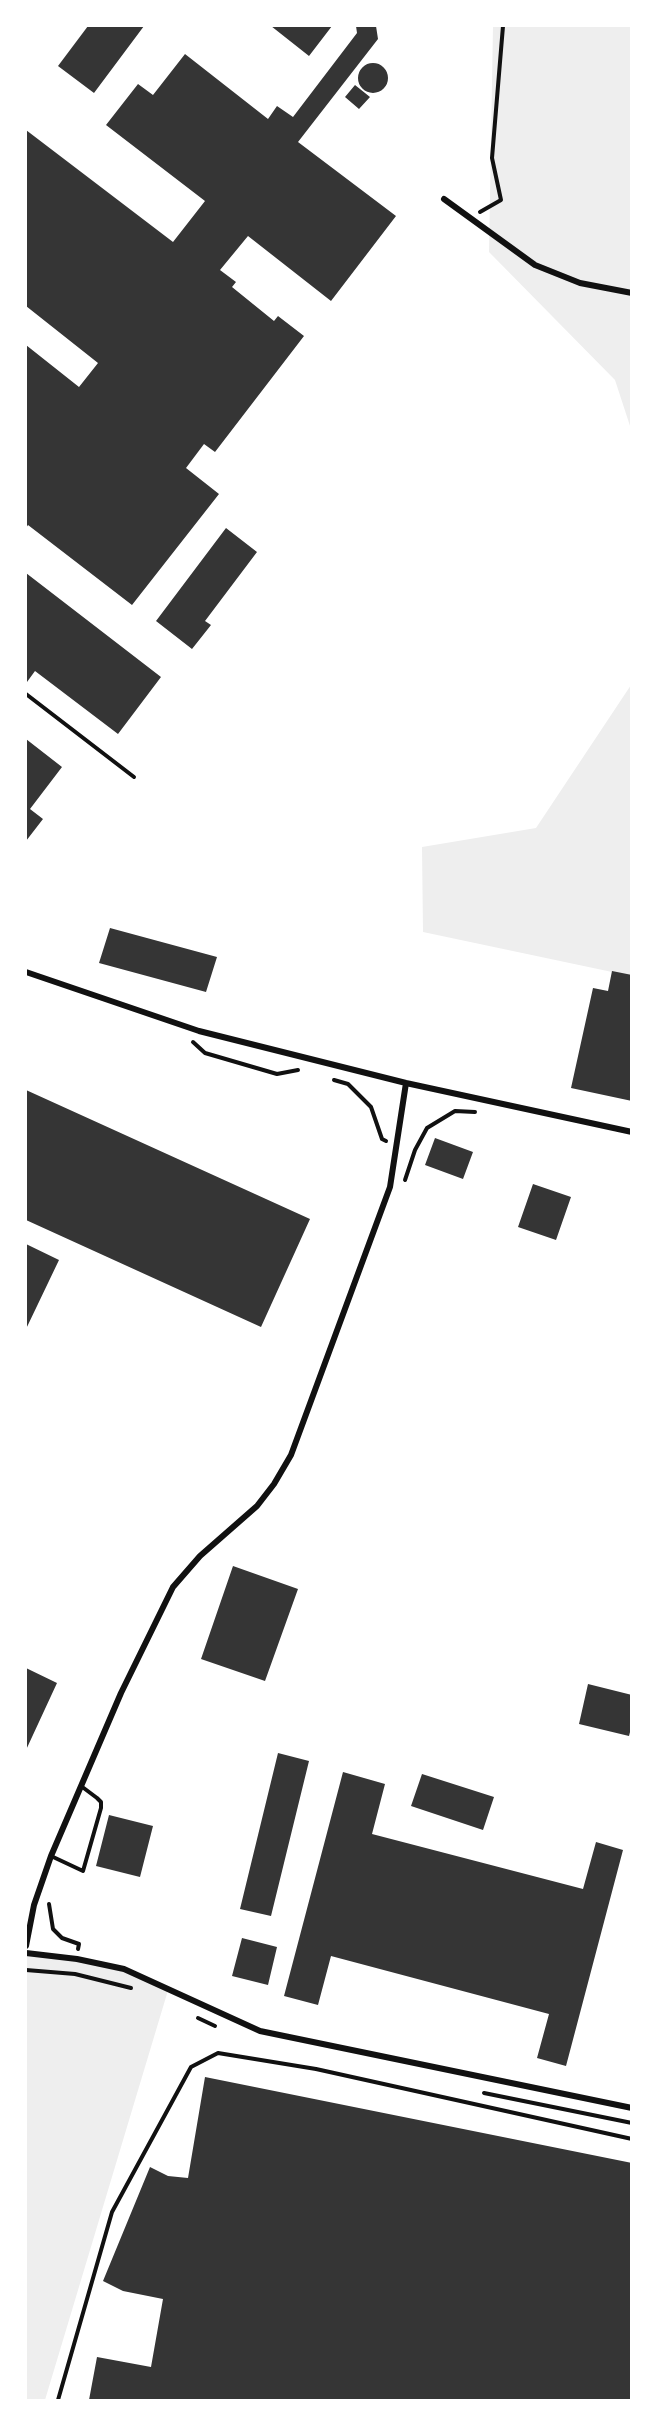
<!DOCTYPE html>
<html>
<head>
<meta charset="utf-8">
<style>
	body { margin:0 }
	#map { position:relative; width:657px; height:2426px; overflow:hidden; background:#fff; font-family:"PT Serif",serif }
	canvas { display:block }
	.frame { position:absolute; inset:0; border:27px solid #fff; pointer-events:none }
</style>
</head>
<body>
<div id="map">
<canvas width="657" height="2426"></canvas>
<div class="frame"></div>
</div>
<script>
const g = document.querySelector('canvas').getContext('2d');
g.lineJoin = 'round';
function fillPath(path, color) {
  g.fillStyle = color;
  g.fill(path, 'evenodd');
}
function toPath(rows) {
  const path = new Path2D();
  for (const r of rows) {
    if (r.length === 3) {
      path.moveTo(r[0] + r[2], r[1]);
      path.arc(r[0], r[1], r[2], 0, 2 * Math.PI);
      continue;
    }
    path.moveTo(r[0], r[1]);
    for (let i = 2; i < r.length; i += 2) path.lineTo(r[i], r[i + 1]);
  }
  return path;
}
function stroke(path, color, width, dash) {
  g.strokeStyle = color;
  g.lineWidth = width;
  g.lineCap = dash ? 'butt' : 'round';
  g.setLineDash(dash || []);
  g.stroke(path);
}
const green = toPath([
	[493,26,631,26,631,429,615,380,489,252],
	[631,685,631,976,423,932,422,847,536,828],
	[26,1953,124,1969,169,1987,45,2400,26,2400]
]);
const building = toPath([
	[88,26,144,26,94,93,58,66],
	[271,26,332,26,309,56],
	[356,26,376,26,378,39,298,142,396,216,331,301,248,236,220,270,236,282,232,287,274,321,278,316,304,336,215,452,204,444,186,468,219,494,132,605,28,525,26,528,26,345,79,387,98,363,26,306,26,130,173,242,205,201,106,125,138,84,153,95,185,54,268,119,277,106,293,117,357,33],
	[373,78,15],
	[355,85,370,97,359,109,345,97],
	[226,528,257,552,205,621,211,625,192,649,156,621],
	[26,573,161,677,118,734,35,671,27,682,26,681],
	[26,739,62,767,30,809,43,819,26,841],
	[110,928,217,957,206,992,99,963],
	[612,971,632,975,632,1101,571,1088,593,988,608,991],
	[26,1090,310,1219,261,1327,26,1220],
	[435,1138,473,1152,463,1179,425,1165],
	[533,1184,571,1197,556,1240,518,1227],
	[26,1244,59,1260,26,1329],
	[233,1566,298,1589,265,1681,201,1659],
	[26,1668,57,1683,26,1750],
	[588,1684,632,1695,632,1724,629,1736,579,1724],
	[278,1753,309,1761,271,1916,240,1909],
	[343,1772,385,1784,372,1834,583,1889,596,1842,623,1850,566,2066,537,2058,549,2014,331,1956,318,2005,284,1996],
	[422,1774,494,1797,483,1830,411,1806],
	[109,1815,153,1826,140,1877,96,1866],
	[242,1938,277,1947,268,1985,232,1976],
	[205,2077,632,2163,632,2400,89,2400,97,2357,151,2367,163,2299,123,2291,103,2281,150,2167,168,2176,188,2178]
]);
const path = toPath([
	[480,212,501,200,492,158,503,26],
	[193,1042,205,1053,277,1074,298,1070],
	[334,1080,348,1084,371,1107,382,1139,386,1141],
	[405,1180,415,1150,427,1128,455,1111,475,1112],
	[49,1904,53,1929,62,1938,79,1944,78,1949],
	[26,1970,75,1974,131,1988],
	[198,2018,215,2026],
	[484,2093,632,2123]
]);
const service = toPath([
	[26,694,134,777],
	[51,1856,83,1871,101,1808,101,1802,97,1798,81,1786],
	[58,2400,112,2212,191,2067,218,2053,316,2069,632,2139]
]);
const minor = toPath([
	[444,199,535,265,580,283,632,293],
	[26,972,199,1031,406,1083,632,1132],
	[26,1946,34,1905,51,1856,121,1693,173,1587,200,1556,257,1506,274,1484,291,1455,390,1187,406,1083],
	[26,1953,77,1959,124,1969,260,2031,632,2108]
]);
fillPath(green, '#eee');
fillPath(building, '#353535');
stroke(path, '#111', 4);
stroke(service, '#111', 4);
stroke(minor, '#111', 6);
</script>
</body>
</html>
